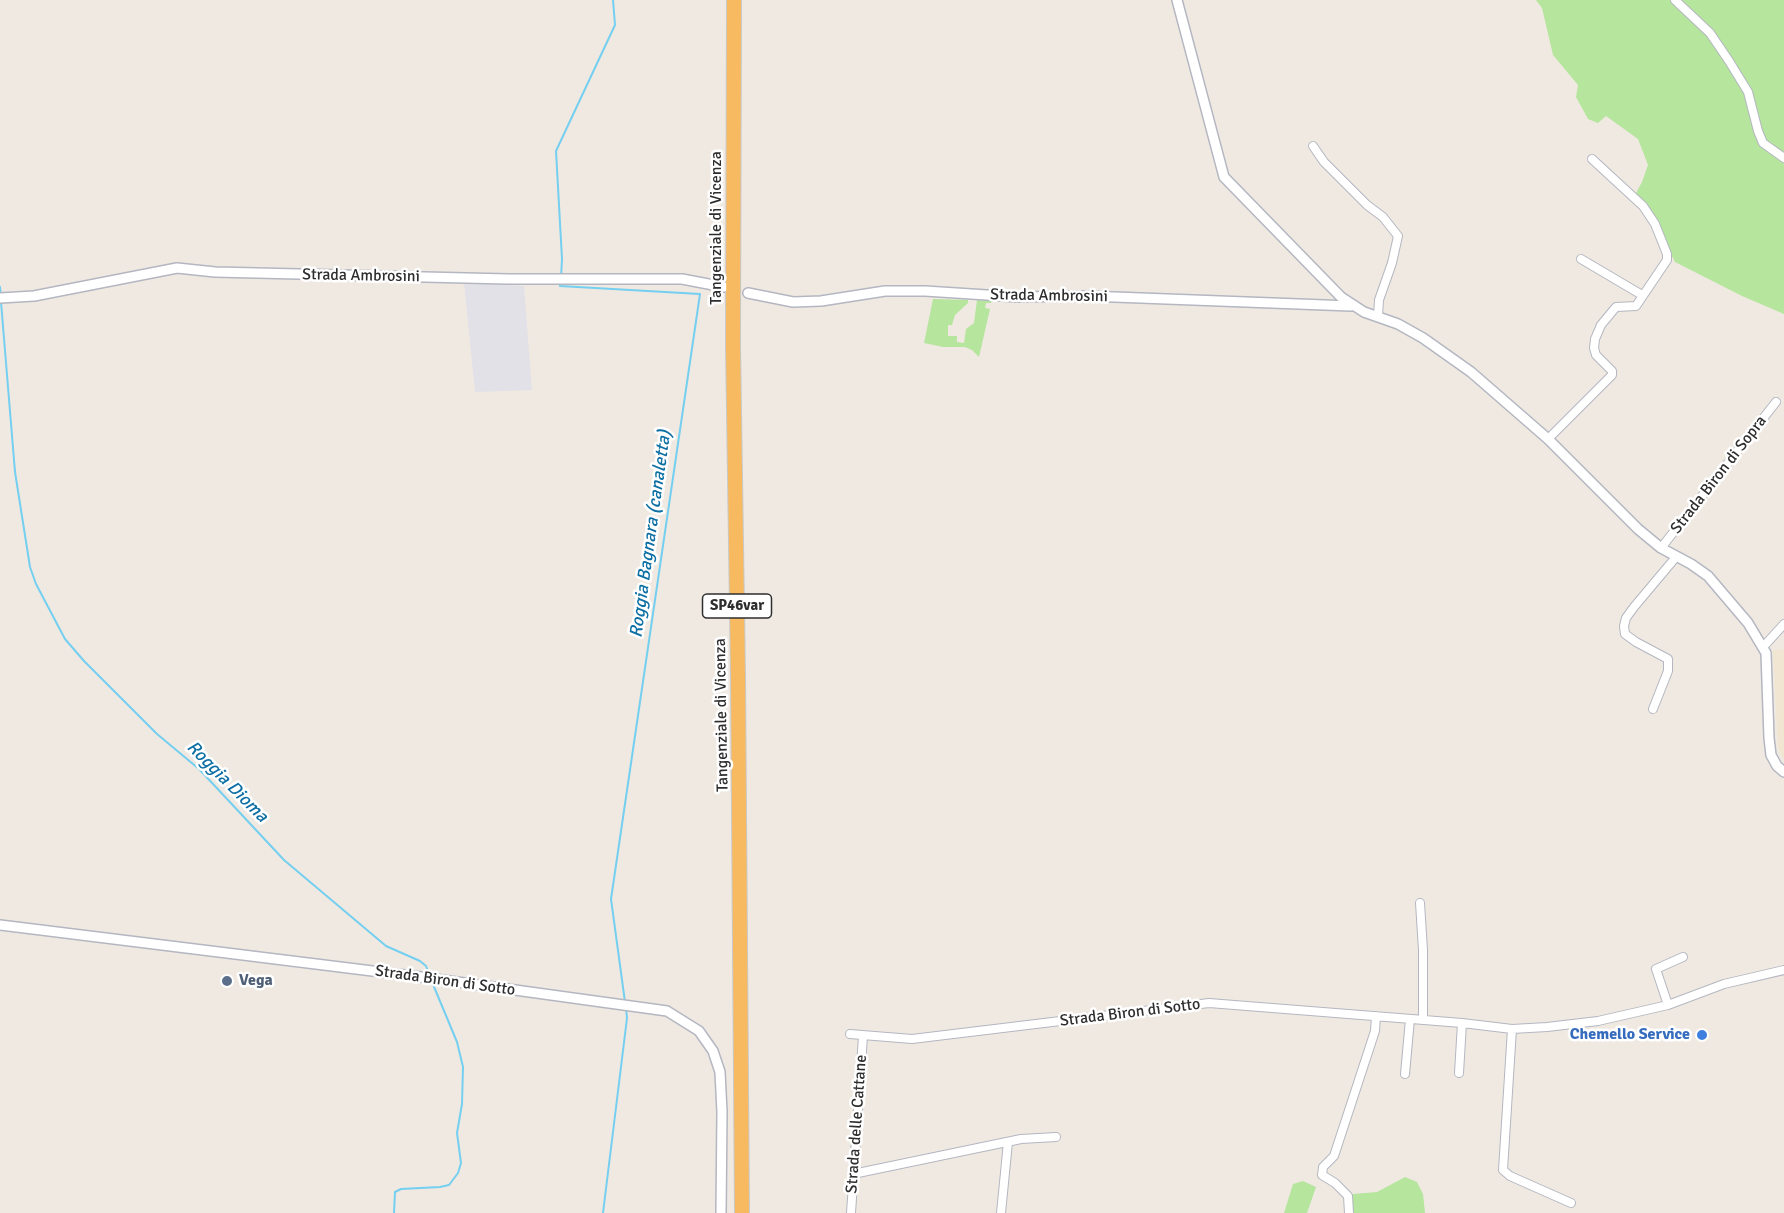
<!DOCTYPE html>
<html>
<head>
<meta charset="utf-8">
<style>
	body { margin:0 }
	canvas { display:block; background:#efe9e1 }
</style>
</head>
<body>
<canvas width="1784" height="1213"></canvas>
<script>
const g = document.querySelector('canvas').getContext('2d');
g.lineJoin = 'round';
function fillPath(path, color) {
  g.fillStyle = color;
  g.fill(path, 'evenodd');
}
function toPath(rows) {
  const path = new Path2D();
  for (const r of rows) {
    path.moveTo(r[0], r[1]);
    for (let i = 2; i < r.length; i += 2) path.lineTo(r[i], r[i + 1]);
  }
  return path;
}
function stroke(path, color, width, dash) {
  g.strokeStyle = color;
  g.lineWidth = width;
  g.lineCap = dash ? 'butt' : 'round';
  g.setLineDash(dash || []);
  g.stroke(path);
}
function drawText(font, color, halo, rows, align = 'center') {
  g.font = font + ' Signika,sans-serif';
  g.lineWidth = 5;
  g.setLineDash([]);
  g.textBaseline = 'middle';
  g.strokeStyle = halo;
  g.fillStyle = color;
  for (const [text, x, y, turn = 0] of rows) {
    g.save();
    g.translate(x, y);
    g.rotate((+turn || 0) * Math.PI / 180);
    g.textAlign = isNaN(turn) ? turn : align;
    if (halo) g.strokeText(text, 0, 0);
    g.fillText(text, 0, 0);
    g.restore();
  }
}
const industrial = toPath([
	[464,283,524,286,532,390,475,392]
]);
const education = toPath([
	[1784,649,1784,760,1778,748,1773,650]
]);
const green = toPath([
	[1536,0,1784,0,1784,314,1742,296,1675,262,1647,207,1636,193,1642,182,1648,165,1638,139,1606,116,1598,123,1588,119,1576,97,1578,85,1553,55,1542,8],
	[933,299,968,300,968,303,955,315,952,325,948,325,948,336,957,336,957,342,964,343,966,329,974,323,977,300,992,301,991,303,986,303,985,308,990,309,979,357,972,350,965,347,943,347,924,343],
	[1405,1177,1417,1182,1423,1194,1425,1213,1346,1213,1345,1207,1353,1194,1377,1192],
	[1303,1181,1316,1187,1307,1213,1284,1213,1293,1184]
]);
const stream = toPath([
	[561,278,562,259,556,151,615,25,613,0],
	[560,283,560,286,700,294,611,899,625,1002],
	[0,287,1,296],
	[1,302,15,472,30,567,36,584,65,639,84,661,157,734,199,769,284,860,386,946,420,961,426,966,430,976],
	[394,1213,395,1192,401,1189,440,1187,449,1185,458,1173,461,1163,457,1133,462,1104,463,1067,457,1042,432,982],
	[603,1213,627,1018,626,1008]
]);
const minor = toPath([
	[1675,0,1710,33,1729,61,1748,92,1758,131,1763,143,1784,158],
	[1313,146,1324,162,1367,205,1383,217,1398,236,1392,263,1379,300,1378,316],
	[1581,259,1642,295],
	[1548,439,1612,375,1612,371,1596,355,1594,348,1595,339,1601,325,1616,307,1636,306,1667,260,1667,254,1655,224,1643,206,1592,159],
	[1661,548,1776,402],
	[1764,646,1784,624],
	[1653,709,1668,671,1668,659,1636,642,1625,634,1624,626,1626,618,1634,607,1676,557],
	[1420,903,1423,950,1423,1020],
	[1668,1005,1656,969,1683,957],
	[1512,1029,1503,1170,1510,1176,1571,1203],
	[850,1034,912,1039,1209,1003,1462,1023,1512,1029,1547,1027,1598,1021,1668,1005,1724,984,1784,970],
	[1459,1073,1462,1023],
	[1405,1074,1410,1019],
	[853,1174,1021,1139,1056,1137],
	[851,1213,863,1036],
	[1001,1213,1008,1142],
	[1349,1213,1348,1196,1335,1183,1322,1175,1323,1167,1334,1156,1375,1031,1376,1016]
]);
const tertiary = toPath([
	[1177,0,1224,177,1341,297,1364,312,1398,324,1423,338,1471,372,1548,439,1638,529,1661,548,1691,564,1708,576,1748,623,1766,653,1769,738,1771,755,1777,766,1784,772],
	[748,293,793,302,821,301,885,291,925,291,1018,297,1088,296,1351,306],
	[0,298,34,296,177,268,215,272,508,279,682,279,724,287],
	[0,925,421,977,667,1011,699,1031,713,1051,720,1072,722,1112,721,1213]
]);
const trunk = toPath([
	[734,0,733,345,738,675,742,1213]
]);
const markers = [
	[227,981,6,"#5c6f8a"],
	[1702,1035,6,"#3f7fe0"]
];
const shields = [
	[737,606,69]
];
const shieldNames = [
	["SP46var",737,606]
];
const streetNames = [
	["Tangenziale di Vicenza",717,228,-90],
	["Strada Ambrosini",361,276,1],
	["Strada Ambrosini",1049,296,1],
	["Strada Biron di Sopra",1719,475,-52],
	["Tangenziale di Vicenza",722,715,-91],
	["Strada Biron di Sotto",445,981,8],
	["Strada Biron di Sotto",1130,1013,-7],
	["Strada delle Cattane",857,1124,-86]
];
const serviceNames = [
	["Vega",239,981]
];
const shopNames = [
	["Chemello Service",1690,1035]
];
const waterNames = [
	["Roggia Bagnara (canaletta)",651,534,-82],
	["Roggia Dioma",227,782,45]
];
fillPath(industrial, '#e3e1e8');
fillPath(education, '#f0e6d1');
fillPath(green, '#b6e59e');
stroke(stream, '#75cff0', 2);
stroke(minor, '#b4b7c1', 10);
stroke(tertiary, '#b4b7c1', 12);
stroke(trunk, '#c9c9c9', 16);
stroke(minor, '#fff', 8);
stroke(tertiary, '#fff', 9);
stroke(trunk, '#f8ba60', 14);
for (const [x, y, r, color] of markers) {
  const dot = new Path2D();
  dot.arc(x, y, r, 0, 2 * Math.PI);
  g.fillStyle = color;
  g.fill(dot);
  stroke(dot, '#fff', 2);
}
for (const [x, y, w] of shields) {
  const box = new Path2D();
  box.roundRect(x - w / 2, y - 12, w, 24, 4.5);
  g.fillStyle = '#fff';
  g.fill(box);
  stroke(box, '#2e2e2e', 1.5);
}
drawText('bold 15px', '#2e2e2e', null, shieldNames);
drawText('16px', '#2e2e2e', '#fff', streetNames);
drawText('bold 16px', '#4e5e75', '#fff', serviceNames, 'left');
drawText('bold 16px', '#366cbe', '#fff', shopNames, 'right');
drawText('italic 18px', '#0d6fa3', '#fff', waterNames);
</script>
</body>
</html>
